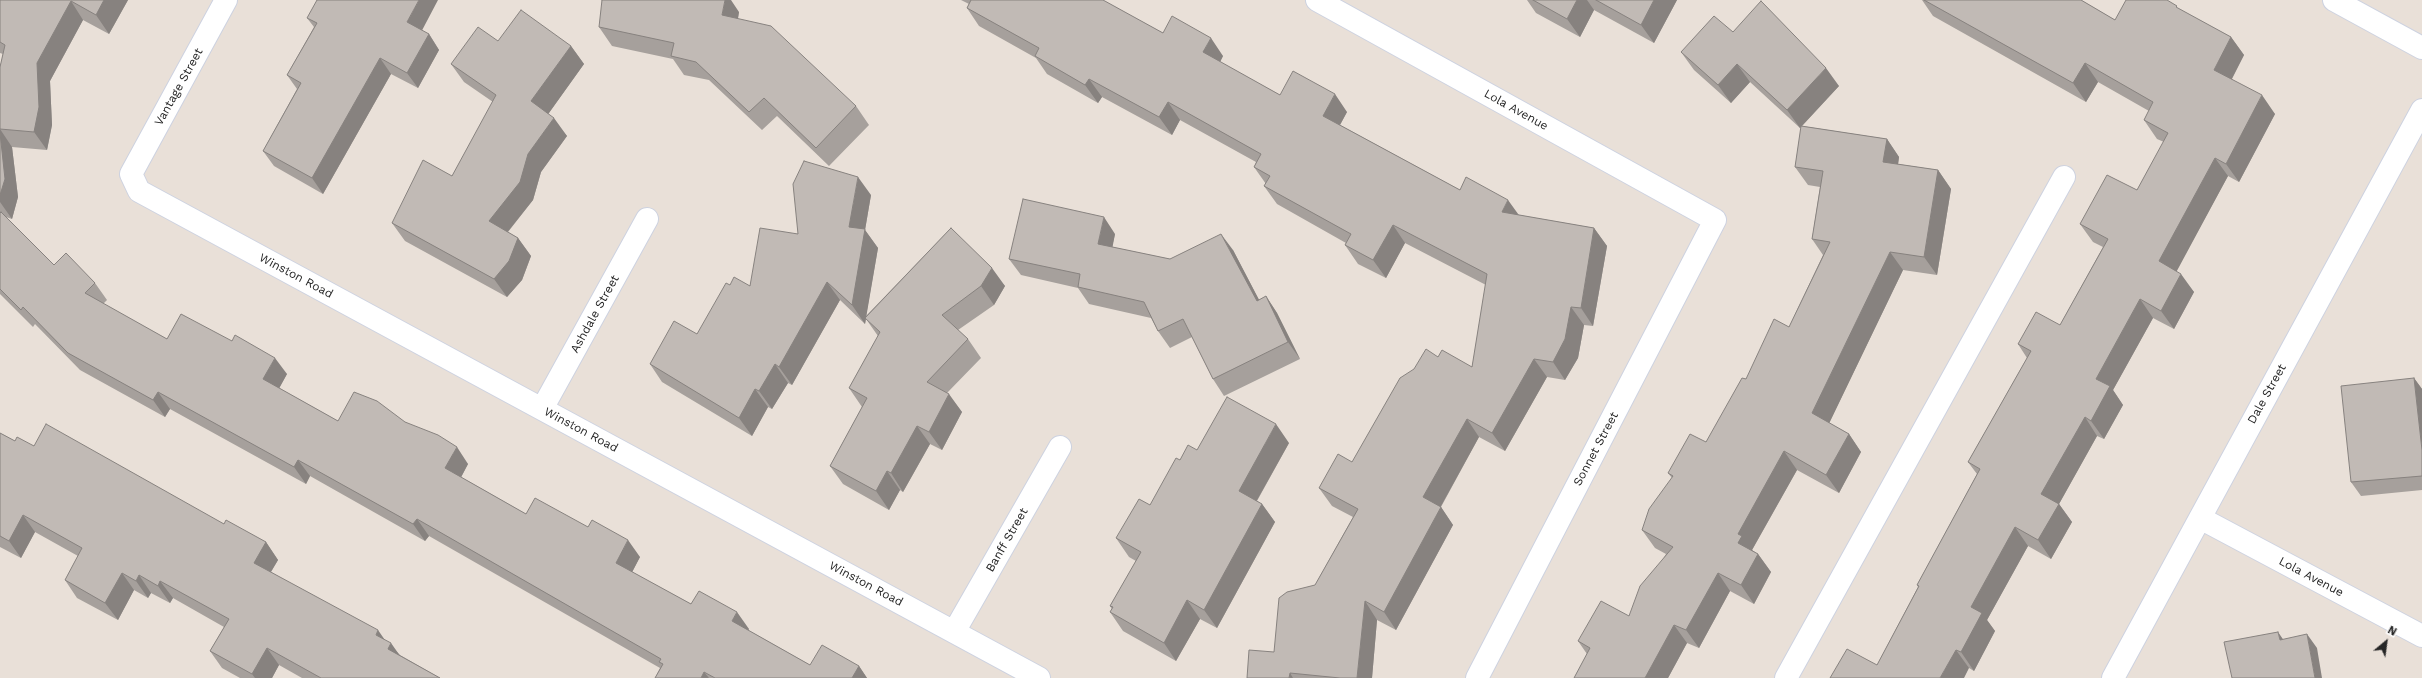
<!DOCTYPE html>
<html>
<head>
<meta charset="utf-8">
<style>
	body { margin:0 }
	#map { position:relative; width:2422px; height:678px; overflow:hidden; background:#e9e0d8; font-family:"Work Sans",sans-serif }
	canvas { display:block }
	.north { position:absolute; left:2366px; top:622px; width:40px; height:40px; -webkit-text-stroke:3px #fff; paint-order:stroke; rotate:29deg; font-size:11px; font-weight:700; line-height:16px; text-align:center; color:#262626 }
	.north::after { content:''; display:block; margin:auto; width:14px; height:18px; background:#262626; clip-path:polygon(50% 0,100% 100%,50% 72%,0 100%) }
</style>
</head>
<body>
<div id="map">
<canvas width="2422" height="678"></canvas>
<div class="north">N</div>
</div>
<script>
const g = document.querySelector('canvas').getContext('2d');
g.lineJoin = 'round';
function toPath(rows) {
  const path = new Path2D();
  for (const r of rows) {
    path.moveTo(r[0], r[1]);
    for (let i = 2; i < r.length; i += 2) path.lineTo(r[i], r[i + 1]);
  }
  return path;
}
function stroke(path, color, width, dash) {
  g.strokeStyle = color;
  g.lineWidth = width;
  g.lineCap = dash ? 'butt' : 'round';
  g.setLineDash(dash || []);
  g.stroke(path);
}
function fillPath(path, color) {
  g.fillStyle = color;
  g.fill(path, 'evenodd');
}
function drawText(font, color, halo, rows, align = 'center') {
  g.font = font + ' "Work Sans",sans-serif';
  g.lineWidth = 4;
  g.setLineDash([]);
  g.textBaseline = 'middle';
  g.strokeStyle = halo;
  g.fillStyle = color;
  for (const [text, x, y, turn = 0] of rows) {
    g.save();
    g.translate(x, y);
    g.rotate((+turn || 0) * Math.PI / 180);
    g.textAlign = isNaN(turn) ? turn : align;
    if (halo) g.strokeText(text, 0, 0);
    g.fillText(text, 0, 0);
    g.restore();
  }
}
const minor = toPath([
	[226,0,131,174,139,191,1039,678],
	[1317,0,1715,220,1477,678],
	[2334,0,2422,48],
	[542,409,647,219],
	[2200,518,2422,636],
	[954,632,1060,447],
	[1786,678,2064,177],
	[2113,678,2422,110]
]);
const wall = toPath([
	[0,0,128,0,109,34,83,20,50,81,52,125,47,150,12,147,18,197,12,219,6,217,54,265,95,283,107,300,103,304,167,339,287,374,279,388,338,421,405,422,468,464,461,477,526,514,640,557,632,572,691,604,749,629,748,630,810,665,859,666,867,678,655,678,660,668,429,536,425,541,310,476,306,484,170,409,165,417,80,370,35,324,33,327,0,294,0,67,3,54,0,53],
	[961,0,1104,0,1104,1,1163,33,1223,56,1220,62,1280,95,1347,112,1340,125,1460,190,1519,215,1594,228,1607,246,1593,326,1584,325,1578,358,1565,380,1547,377,1505,451,1479,437,1441,507,1453,525,1396,630,1377,620,1372,678,1247,678,1274,652,1315,585,1353,517,1332,506,1319,488,1352,462,1438,357,1472,367,1486,285,1405,243,1386,278,1358,264,1345,245,1346,243,1277,204,1264,186,1266,184,1254,167,1256,162,1180,120,1172,135,1102,97,1098,103,1047,74,1036,58,979,26,967,8,969,4],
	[1527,0,1677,0,1654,43,1594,10,1580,37,1536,13],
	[1922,0,2081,0,2115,20,2179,9,2231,37,2244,55,2232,79,2275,114,2239,182,2228,176,2176,271,2194,292,2174,329,2153,318,2113,390,2123,405,2104,439,2097,436,2059,504,2072,522,2051,559,2028,546,1987,620,1995,631,1974,671,1969,668,1877,665,1918,587,1917,585,1977,474,1968,462,2027,358,2018,344,2060,325,2103,247,2093,242,2080,224,2137,190,2164,142,2157,139,2144,120,2149,111,2098,82,2086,102,1933,16],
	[739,12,738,19,856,106,869,125,829,166,777,116,762,130,709,80,684,75,673,59,612,46,599,27],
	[307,18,422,31,429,34,439,50,418,88,391,74,323,194,274,166,263,151,297,89,287,75,314,27],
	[1733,32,1839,86,1802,126,1887,139,1899,157,1898,164,1938,170,1951,189,1937,275,1903,270,1829,423,1849,434,1861,452,1839,493,1797,470,1752,550,1758,554,1771,572,1754,604,1730,591,1699,648,1687,643,1668,678,1574,678,1587,654,1578,641,1629,616,1666,554,1655,548,1642,530,1672,478,1668,473,1706,442,1746,379,1789,327,1823,255,1812,239,1820,187,1808,185,1795,167,1801,128,1800,128,1750,82,1731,103,1694,70,1681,52],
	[498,41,571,46,584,64,548,114,567,136,541,172,533,200,508,232,518,238,531,256,522,280,507,297,405,241,392,223,452,176,493,102,464,82,451,64],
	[871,195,865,230,878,248,866,316,951,228,1005,286,994,305,958,330,968,339,981,358,947,393,962,412,942,450,930,444,903,492,900,490,889,510,843,484,830,466,862,407,849,388,878,336,866,319,865,324,840,300,792,385,788,383,772,409,768,407,752,436,662,382,650,364,697,334,730,285,750,286,798,234],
	[1115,234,1112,247,1170,259,1233,250,1259,300,1266,296,1277,313,1300,359,1224,396,1213,379,1192,337,1170,348,1158,331,1151,318,1089,304,1078,288,1021,275,1009,259],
	[2414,378,2422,389,2422,490,2361,496,2351,482],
	[0,433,15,441,34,446,224,524,266,542,278,560,271,572,384,639,400,655,440,678,302,678,279,665,272,678,240,678,222,668,210,651,224,627,173,598,170,603,151,593,148,598,134,590,118,620,77,598,65,580,78,556,35,532,21,558,0,547],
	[1289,443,1257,501,1262,504,1275,522,1217,628,1200,619,1176,661,1123,631,1110,612,1112,609,1110,606,1136,561,1129,557,1116,538,1150,505,1180,460,1197,450]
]);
const shadedWall = toPath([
	[104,0,128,0,109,34,96,15],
	[419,0,438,0,418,38,407,22],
	[725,0,731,0,739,12,735,34,722,15],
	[1577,0,1587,0,1594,10,1580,37,1567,19],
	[1654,0,1677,0,1654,43,1641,25],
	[71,1,83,20,50,81,52,125,47,150,34,132,37,63],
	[429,34,439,50,418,88,407,73],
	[2231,37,2244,55,2227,88,2214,70],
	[1211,38,1223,56,1216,70,1203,52],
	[571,46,584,64,544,120,531,101],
	[380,58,391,74,323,194,312,178],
	[2085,63,2098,82,2086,102,2073,83],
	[1737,64,1750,82,1731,103,1718,85],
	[1826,68,1839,86,1800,128,1787,110],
	[1089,79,1102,97,1098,103,1085,85],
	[1335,94,1347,112,1335,134,1323,116],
	[2262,95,2275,114,2239,182,2226,164],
	[1168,102,1180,120,1172,135,1159,117],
	[554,118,567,136,541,172,533,200,502,239,489,221,528,154],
	[0,129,12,147,18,197,12,219,0,202],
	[1887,139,1899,157,1896,180,1883,162],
	[2215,158,2228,176,2172,280,2159,261],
	[1938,170,1951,189,1937,275,1924,257],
	[858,177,871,195,865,230,878,248,865,324,852,305,849,227],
	[1508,200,1521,218,1502,212],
	[1104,217,1115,234,1110,260,1098,244],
	[1393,225,1405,243,1386,278,1373,260],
	[1594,228,1607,246,1593,326,1581,308],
	[1221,234,1233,250,1268,317,1257,301],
	[518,238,531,256,522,280,507,297,494,279],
	[1890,252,1903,270,1825,432,1812,413],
	[992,268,1005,286,994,305,981,286],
	[2181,274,2194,292,2174,329,2161,311],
	[827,282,840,300,792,385,779,367],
	[1266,296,1277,313,1300,359,1288,342],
	[2140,299,2153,318,2113,390,2123,405,2104,439,2091,421,2096,379],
	[1571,307,1584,325,1578,358,1565,380,1553,362],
	[275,358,287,374,275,396,263,379],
	[1534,359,1547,377,1505,451,1492,433],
	[775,364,788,383,772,409,759,391],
	[2414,378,2422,389,2422,450],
	[755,389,768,407,752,436,739,418],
	[158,392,170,409,165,417,153,400],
	[949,394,962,412,942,450,929,432],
	[2085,417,2097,436,2059,504,2072,522,2051,559,2038,540,2041,494],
	[1467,419,1479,437,1436,515,1423,497],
	[1276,424,1289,443,1252,509,1239,491],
	[917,426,930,444,903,492,891,473],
	[1849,434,1861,452,1839,493,1826,475],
	[457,447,468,464,457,485,445,468],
	[1784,451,1797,470,1752,550,1755,554,1738,543,1738,534],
	[298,460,310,476,306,484,294,467],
	[887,471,900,490,889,510,876,491],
	[1262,504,1275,522,1217,628,1204,610],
	[1441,507,1453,525,1396,630,1384,612],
	[23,515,35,532,21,558,9,541],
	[417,519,429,536,425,541,413,524],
	[2015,527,2028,546,1987,620,1995,631,1974,671,1961,652,1971,607],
	[628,540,640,557,628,580,616,563],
	[266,542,278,560,266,580,254,563],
	[1758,554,1771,572,1754,604,1741,585],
	[122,573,134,590,118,620,105,603],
	[1718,573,1730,591,1699,648,1686,630],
	[139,575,151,593,148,598,136,581],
	[160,581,173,598,170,603,158,586],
	[1187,600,1200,619,1176,661,1164,643],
	[1365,601,1377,620,1372,678,1357,678],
	[737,612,749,629,743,638,732,621],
	[1674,625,1687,643,1668,678,1645,678],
	[378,630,389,646,391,643,403,660,400,666,376,635],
	[2278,632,2287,645,2280,640],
	[2307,634,2317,648,2322,678,2315,678],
	[267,648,279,665,272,678,255,678,252,674],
	[1956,650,1969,668,1964,678,1940,678],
	[859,666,867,678,852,678],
	[704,672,709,678,701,678],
	[1290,673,1293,678,1289,678]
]);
const building = toPath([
	[0,0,104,0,96,15,71,1,37,63,39,107,34,132,0,129,0,67,5,45,0,42,0,0],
	[317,0,419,0,407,22,429,34,407,73,380,58,312,178,263,151,301,83,287,75,317,23,307,18,317,0],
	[602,0,725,0,722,15,771,26,856,106,816,148,764,98,749,112,696,62,671,56,674,43,599,27,602,0],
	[971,0,1103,0,1163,33,1172,16,1211,38,1203,52,1280,95,1293,71,1335,94,1323,116,1460,190,1466,177,1508,200,1502,212,1594,228,1581,308,1571,307,1565,339,1553,362,1534,359,1492,433,1467,419,1423,497,1441,507,1384,612,1365,601,1357,678,1340,678,1290,673,1289,678,1247,678,1249,650,1274,652,1279,598,1287,592,1315,585,1358,509,1319,488,1338,454,1352,462,1400,378,1414,369,1426,349,1438,357,1442,350,1472,367,1487,274,1393,225,1373,260,1345,245,1351,234,1264,186,1270,176,1254,167,1261,154,1168,102,1159,117,1089,79,1085,85,1035,56,1039,48,967,8,971,0],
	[1533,0,1577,0,1567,19,1533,0],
	[1596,0,1654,0,1641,25,1596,0],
	[1924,0,2081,0,2115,20,2126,0,2167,0,2177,6,2176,7,2231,37,2214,70,2262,95,2226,164,2215,158,2159,261,2181,274,2161,311,2140,299,2096,379,2110,386,2091,421,2085,417,2041,494,2059,504,2038,540,2015,527,1971,607,1982,613,1961,652,1956,650,1940,678,1830,678,1847,649,1877,665,1919,586,1917,585,1980,469,1968,462,2031,351,2018,344,2036,312,2060,325,2108,239,2080,224,2107,175,2137,190,2168,133,2144,120,2153,102,2085,63,2073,83,1924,0],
	[1761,1,1826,68,1787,110,1737,64,1718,85,1681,52,1714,16,1733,32,1761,1],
	[521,10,571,46,531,101,554,118,528,154,520,182,489,221,518,238,509,261,494,279,392,223,423,160,452,176,496,95,451,64,478,27,498,41,521,10],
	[1801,126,1887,139,1883,162,1938,170,1924,257,1890,252,1812,413,1849,434,1826,475,1784,451,1738,534,1742,536,1738,543,1758,554,1741,585,1718,573,1686,630,1674,625,1645,678,1574,678,1590,648,1578,641,1601,601,1629,616,1640,586,1673,547,1642,530,1649,509,1673,476,1668,473,1690,434,1706,442,1742,378,1746,379,1774,319,1789,327,1830,242,1812,239,1823,171,1795,167,1801,126],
	[0,133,5,179,0,195,0,133],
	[804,161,858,177,849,227,865,229,852,305,827,282,779,367,775,364,759,391,755,389,739,418,650,364,674,321,697,334,726,283,730,285,734,277,750,286,760,228,798,234,793,184,804,161],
	[1023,199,1104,217,1098,244,1170,259,1221,234,1257,301,1266,296,1288,342,1213,379,1183,319,1158,331,1144,302,1078,287,1080,274,1009,259,1023,199],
	[1,212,54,265,66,253,95,283,85,293,167,339,181,314,232,341,235,335,275,358,263,379,338,421,354,392,377,401,405,422,438,435,457,447,445,468,526,514,535,498,588,527,592,520,628,540,616,563,691,604,699,591,737,612,732,621,810,665,822,645,859,666,852,678,715,678,704,672,701,678,655,678,663,664,659,662,661,659,417,519,413,524,298,460,294,467,158,392,153,400,68,353,23,307,21,310,0,289,0,213,1,212],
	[951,228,992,268,981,286,942,315,968,339,927,382,949,394,929,432,917,426,891,473,887,471,876,491,830,466,867,398,849,388,880,332,865,318,951,228],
	[2414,378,2422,450,2422,476,2351,482,2341,386,2414,378],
	[1227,397,1276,424,1239,491,1262,504,1204,610,1187,600,1164,643,1110,612,1113,607,1110,606,1141,552,1116,538,1139,499,1150,505,1176,458,1180,460,1188,445,1197,450,1227,397],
	[46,424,224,524,226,520,266,542,254,563,378,630,376,635,391,643,388,649,440,678,321,678,267,648,252,674,210,651,229,619,160,581,158,586,139,575,136,581,122,573,105,603,65,580,82,548,23,515,9,541,0,536,0,433,15,441,17,437,34,446,46,424],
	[2278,632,2280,640,2307,634,2315,678,2232,678,2224,642,2278,632]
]);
const streetNames = [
	["Vantage Street",179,87,-61],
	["Lola Avenue",1516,110,29],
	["Winston Road",296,276,28],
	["Ashdale Street",595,314,-61],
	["Dale Street",2267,394,-61],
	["Winston Road",581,430,28],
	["Sonnet Street",1596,449,-62],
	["Banff Street",1007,540,-60],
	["Lola Avenue",2311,577,28],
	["Winston Road",866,584,28]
];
stroke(minor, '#cdd2e0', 24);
stroke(minor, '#fff', 22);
fillPath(wall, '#a6a09c');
fillPath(shadedWall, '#87827f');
fillPath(building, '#c1bab5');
stroke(building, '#87827f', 1);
drawText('12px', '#262626', '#fff', streetNames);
</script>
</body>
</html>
